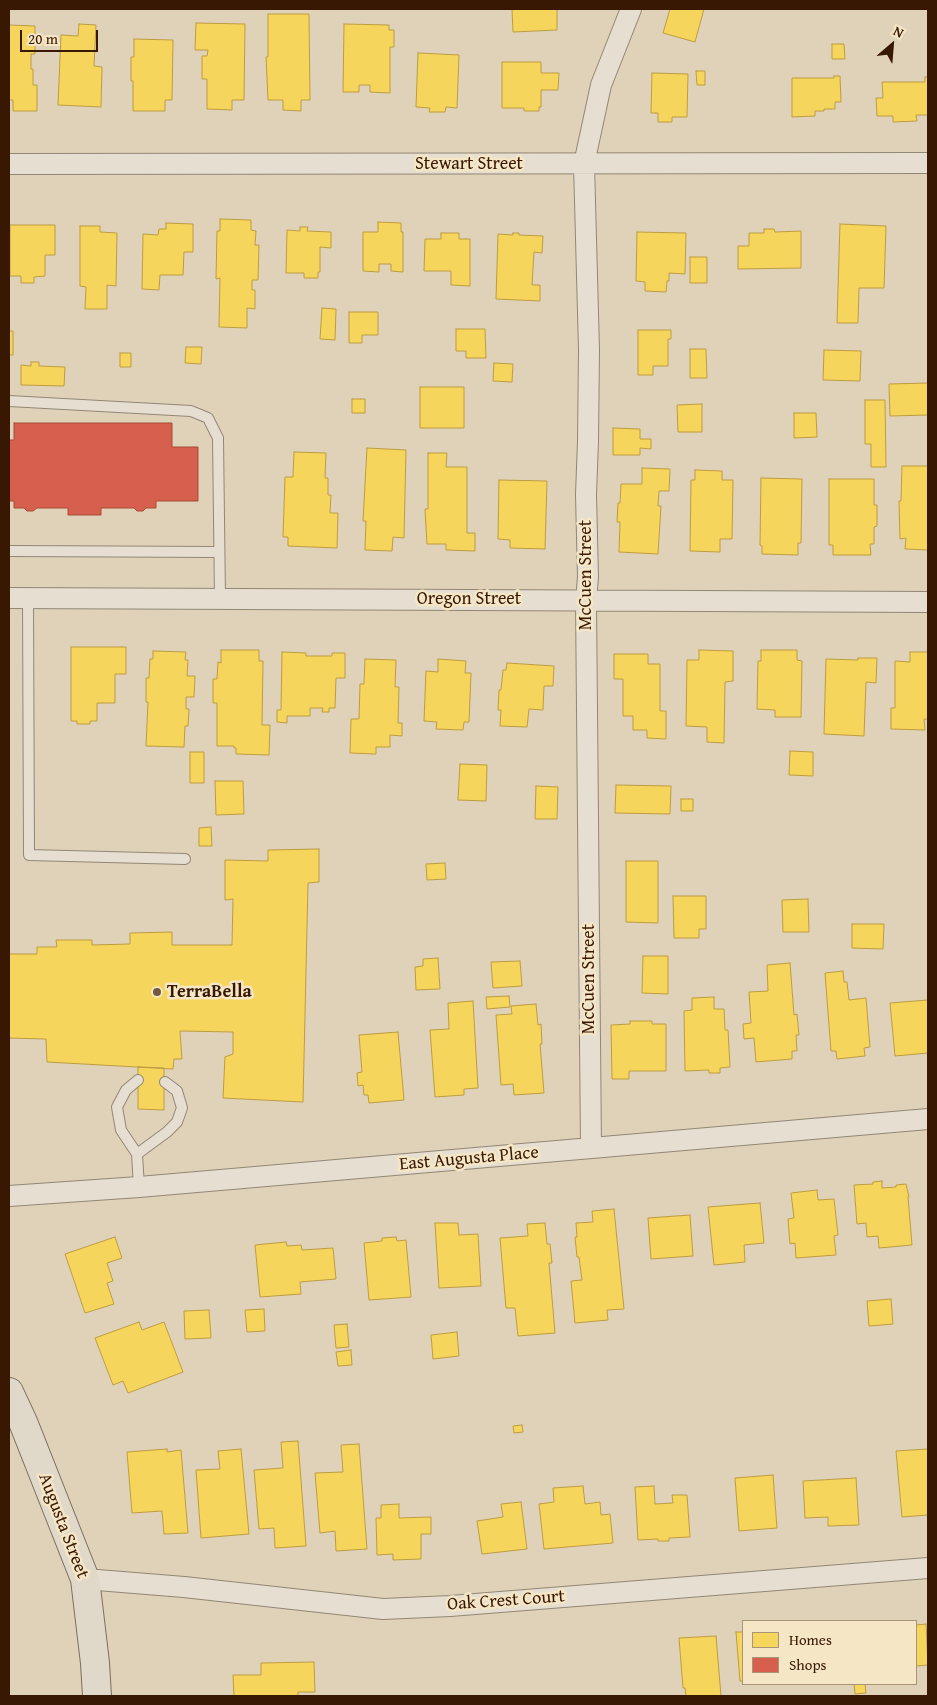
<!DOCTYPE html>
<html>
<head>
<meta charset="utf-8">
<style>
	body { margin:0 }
	#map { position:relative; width:937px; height:1705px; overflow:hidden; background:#e0d2b8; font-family:"Gentium Book Plus",serif }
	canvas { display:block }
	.frame { position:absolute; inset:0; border:10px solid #381803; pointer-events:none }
	.legend { position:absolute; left:742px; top:1620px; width:175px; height:65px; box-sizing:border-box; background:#f5e6c6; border:1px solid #a99478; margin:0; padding:6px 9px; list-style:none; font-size:15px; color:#381803 }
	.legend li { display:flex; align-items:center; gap:10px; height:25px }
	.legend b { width:25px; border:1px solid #a99478 }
	.north { position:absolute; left:867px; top:20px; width:50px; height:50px; -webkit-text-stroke:4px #f5e6c6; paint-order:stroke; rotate:27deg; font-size:14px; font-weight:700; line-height:20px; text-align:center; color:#381803 }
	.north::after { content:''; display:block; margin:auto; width:18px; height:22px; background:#381803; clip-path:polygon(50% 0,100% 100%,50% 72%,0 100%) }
	.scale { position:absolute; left:20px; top:30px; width:78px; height:22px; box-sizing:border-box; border:2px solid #381803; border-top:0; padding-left:6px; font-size:15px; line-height:18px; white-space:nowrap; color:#381803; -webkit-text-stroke:4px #f5e6c6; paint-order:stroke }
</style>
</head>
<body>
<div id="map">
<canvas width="937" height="1705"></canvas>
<div class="frame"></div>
<ul class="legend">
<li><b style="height:14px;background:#f6d55c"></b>Homes</li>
<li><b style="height:14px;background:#d6604d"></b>Shops</li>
</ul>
<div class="north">N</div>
<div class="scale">20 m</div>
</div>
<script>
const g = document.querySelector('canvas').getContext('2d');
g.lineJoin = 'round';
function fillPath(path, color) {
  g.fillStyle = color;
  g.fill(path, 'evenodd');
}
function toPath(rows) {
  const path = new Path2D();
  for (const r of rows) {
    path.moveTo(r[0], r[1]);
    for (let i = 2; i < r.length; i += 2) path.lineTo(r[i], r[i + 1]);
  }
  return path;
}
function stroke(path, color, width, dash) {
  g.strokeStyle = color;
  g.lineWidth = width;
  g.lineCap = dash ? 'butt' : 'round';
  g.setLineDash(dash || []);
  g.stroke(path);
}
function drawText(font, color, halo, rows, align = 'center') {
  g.font = font + ' "Gentium Book Plus",serif';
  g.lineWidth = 5;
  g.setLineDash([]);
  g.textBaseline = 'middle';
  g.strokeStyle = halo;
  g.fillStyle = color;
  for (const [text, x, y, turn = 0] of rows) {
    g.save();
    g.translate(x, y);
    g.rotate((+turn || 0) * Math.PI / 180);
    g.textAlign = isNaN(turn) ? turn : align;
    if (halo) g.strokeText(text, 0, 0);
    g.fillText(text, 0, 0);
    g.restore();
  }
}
const homes = toPath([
	[512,9,557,9,557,30,513,32,512,9],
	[670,9,704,9,695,42,663,33,670,9],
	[268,14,309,14,310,100,301,100,301,111,283,110,283,100,268,100,266,57,268,57,268,14],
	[196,23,245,24,244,100,232,100,232,110,207,109,207,79,202,79,202,56,207,56,208,50,195,50,196,23],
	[79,24,96,25,94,66,102,67,101,107,58,105,61,35,78,36,79,24],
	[344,24,389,25,389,30,394,30,394,47,390,47,390,93,370,92,370,85,359,85,359,92,343,92,344,24],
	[9,25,35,26,35,54,31,54,31,69,33,69,33,85,37,85,37,111,13,111,13,100,9,100,9,25],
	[134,39,173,40,172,100,165,100,165,111,133,111,133,81,131,81,131,57,134,57,134,39],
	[832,44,844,44,845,59,832,59,832,44],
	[418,53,459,55,457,108,446,107,445,112,429,112,430,108,416,107,418,53],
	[502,62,541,62,541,73,559,73,558,90,541,90,541,107,539,107,539,111,524,111,524,108,502,108,502,62],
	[696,71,705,71,705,85,697,85,696,71],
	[652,73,688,74,687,117,672,117,672,122,658,122,658,113,651,113,652,73],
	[834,76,840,76,841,102,835,102,835,109,824,109,824,111,815,111,815,116,792,117,792,78,834,78,834,76],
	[925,77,928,77,928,115,916,115,917,121,893,122,893,116,877,116,876,98,883,98,882,82,925,82,925,77],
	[220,219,251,220,251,230,256,231,255,245,259,245,258,280,252,280,252,290,255,290,255,309,247,308,247,328,219,327,220,278,216,279,217,231,220,231,220,219],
	[378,222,401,223,401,232,403,232,403,272,391,271,391,264,379,264,379,272,363,271,363,232,378,232,378,222],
	[166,223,193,224,193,252,184,252,183,275,160,275,159,290,142,289,143,234,158,235,159,229,166,229,166,223],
	[840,224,886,226,884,288,859,288,858,323,837,323,840,224],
	[10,225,55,225,55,255,45,255,45,276,34,277,34,283,21,283,21,276,10,276,10,225],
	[80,226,100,226,100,232,117,233,116,286,107,285,107,309,85,309,86,287,80,286,80,226],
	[300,227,308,227,307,231,331,232,331,248,320,247,320,272,318,272,318,278,304,278,304,273,286,273,287,230,300,231,300,227],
	[764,229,774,229,775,232,801,231,801,268,738,269,738,246,749,246,749,233,764,233,764,229],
	[637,232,686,233,685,274,669,273,669,281,667,281,666,292,645,291,645,282,636,281,637,232],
	[441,233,459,233,459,239,470,239,470,286,451,285,451,271,424,271,425,239,441,239,441,233],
	[513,233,519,233,519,235,543,236,542,253,534,252,532,285,540,285,540,301,496,299,498,234,513,235,513,233],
	[690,257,707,257,707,283,690,283,690,257],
	[322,308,336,309,335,340,320,339,322,308],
	[349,312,378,312,378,335,362,335,362,343,349,343,349,312],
	[456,329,485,329,486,358,466,358,466,351,456,351,456,329],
	[638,330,671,330,671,339,668,339,668,366,653,366,653,375,638,375,638,330],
	[9,331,13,331,13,355,9,355,9,331],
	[186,347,202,347,201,364,185,363,186,347],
	[690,349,706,349,707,378,690,378,690,349],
	[824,350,861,351,860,381,823,380,824,350],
	[120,353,131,353,131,367,120,367,120,353],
	[31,362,39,362,39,366,65,367,64,386,21,385,21,365,31,366,31,362],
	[494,363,513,364,512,382,493,381,494,363],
	[928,383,928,415,890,416,889,384,928,383],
	[420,387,464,387,464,428,420,428,420,387],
	[352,399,365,399,365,413,352,413,352,399],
	[865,400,885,400,886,467,871,467,871,444,865,444,865,400],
	[702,404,702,432,678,432,677,405,702,404],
	[794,413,816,413,817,437,794,438,794,413],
	[613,428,640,429,640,439,651,439,651,449,640,448,640,455,613,455,613,428],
	[367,448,406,450,404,538,393,537,392,551,365,550,366,521,363,521,367,448],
	[294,452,326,453,325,478,328,478,328,495,331,495,330,513,338,513,337,548,288,546,288,537,283,537,285,477,293,477,294,452],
	[428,453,447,453,446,467,467,467,467,533,475,533,475,551,446,550,446,544,427,544,425,509,428,509,428,453],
	[902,466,928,466,928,550,905,549,906,538,900,539,899,501,901,501,902,466],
	[642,468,670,469,669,491,659,491,658,506,661,506,658,554,619,552,620,522,617,522,618,503,620,503,621,484,642,484,642,468],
	[695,470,722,471,722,480,733,480,732,539,720,539,720,552,690,551,691,480,695,480,695,470],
	[761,478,802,479,801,543,798,543,798,555,762,554,762,546,760,545,761,478],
	[829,479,874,479,874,505,877,505,877,526,874,527,874,544,870,544,871,555,833,555,833,545,829,545,829,479],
	[499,480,547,481,545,549,510,548,510,540,498,539,499,480],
	[71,647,126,647,126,674,115,674,115,703,97,703,97,721,90,721,90,724,77,724,77,721,71,721,71,647],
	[221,650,259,650,259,661,263,661,262,725,270,725,269,755,236,754,236,748,234,748,234,746,217,746,217,703,213,703,213,679,217,679,218,662,221,663,221,650],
	[699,650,733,651,733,681,725,682,724,743,707,742,707,727,686,726,687,660,699,660,699,650],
	[761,650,797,650,797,660,802,661,801,717,775,717,775,710,757,709,758,661,761,661,761,650],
	[153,651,186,652,185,660,188,660,187,676,195,676,194,697,186,697,186,709,189,709,188,726,185,726,184,747,146,746,148,702,146,702,146,678,149,678,150,659,153,659,153,651],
	[282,652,306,653,306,656,332,656,332,653,345,653,345,678,336,678,335,708,329,708,329,712,322,712,323,708,310,708,310,716,287,716,287,723,277,722,277,710,281,710,282,652],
	[910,652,928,652,928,719,924,719,925,730,891,729,891,708,895,708,895,661,910,662,910,652],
	[614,654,648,654,648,664,660,664,660,711,666,711,666,739,647,738,647,730,633,730,633,716,623,716,623,679,614,679,614,654],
	[858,658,877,658,876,683,866,682,864,736,824,734,826,659,858,660,858,658],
	[365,659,396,660,395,687,399,687,398,723,402,723,402,736,390,735,390,747,376,747,376,754,350,753,351,719,359,719,360,684,364,684,365,659],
	[438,659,466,661,465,673,471,673,469,722,464,722,463,730,436,729,437,722,424,721,426,671,438,672,438,659],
	[507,663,554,666,553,686,544,686,543,710,529,709,527,727,500,726,501,710,498,710,499,690,501,690,503,670,506,670,507,663],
	[790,751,813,752,813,776,789,775,790,751],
	[190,752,204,752,204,783,190,783,190,752],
	[460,764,487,765,486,801,458,800,460,764],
	[215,781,243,781,244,814,216,815,215,781],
	[616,785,671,786,670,814,615,813,616,785],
	[536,786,558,787,557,819,535,819,536,786],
	[681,799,693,799,693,811,681,811,681,799],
	[211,827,212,846,199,846,199,828,211,827],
	[319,849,319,882,308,883,303,1102,223,1098,225,1057,233,1054,233,1032,180,1031,182,1059,174,1059,173,1069,47,1062,46,1039,9,1038,9,954,37,954,37,947,57,947,56,940,92,940,92,945,130,944,130,933,172,932,172,945,232,945,233,899,225,900,225,860,268,861,268,850,319,849],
	[626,861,658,861,658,923,626,922,626,861],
	[445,863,446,879,427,880,426,864,445,863],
	[673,896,706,896,706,929,699,929,699,938,674,938,673,896],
	[808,899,809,932,783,932,782,900,808,899],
	[852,924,884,924,883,949,852,948,852,924],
	[643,956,668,956,668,994,642,993,643,956],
	[438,958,440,989,416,990,415,967,423,966,423,959,438,958],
	[520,961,522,986,493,988,491,962,520,961],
	[790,963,794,1015,797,1014,799,1035,796,1035,797,1051,792,1051,792,1059,756,1062,754,1038,744,1039,743,1024,751,1023,749,992,768,991,767,965,790,963],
	[843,971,844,982,847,982,849,1000,866,998,870,1047,864,1048,865,1056,837,1059,836,1051,831,1051,825,973,843,971],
	[509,996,510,1007,487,1009,486,997,509,996],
	[714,997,714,1009,724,1009,725,1030,728,1030,730,1067,720,1068,720,1073,709,1073,709,1070,685,1071,684,1011,692,1010,692,998,714,997],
	[928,1000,928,1053,895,1056,890,1003,928,1000],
	[473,1001,478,1088,464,1089,464,1095,435,1097,430,1030,449,1029,448,1003,473,1001],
	[536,1004,538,1025,541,1024,542,1044,540,1044,544,1093,514,1095,513,1084,501,1085,496,1015,512,1014,511,1006,536,1004],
	[630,1021,652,1021,652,1024,666,1024,666,1071,629,1071,629,1079,612,1079,611,1025,630,1024,630,1021],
	[398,1032,404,1100,369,1103,368,1095,364,1095,363,1085,358,1086,357,1073,362,1072,359,1035,398,1032],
	[138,1067,164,1068,164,1110,138,1109,138,1067],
	[882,1181,882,1188,896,1187,896,1185,906,1184,909,1197,908,1197,912,1245,879,1248,878,1236,867,1237,866,1223,857,1224,854,1185,873,1184,873,1182,882,1181],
	[817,1190,818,1200,834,1199,838,1235,834,1236,836,1255,796,1258,795,1243,790,1244,788,1219,794,1218,791,1193,817,1190],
	[760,1203,764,1243,744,1245,745,1262,714,1265,708,1207,760,1203],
	[614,1209,624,1309,607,1310,608,1320,575,1323,571,1281,582,1280,579,1257,577,1257,575,1237,577,1237,576,1223,593,1222,592,1211,614,1209],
	[690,1215,693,1256,651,1259,648,1218,690,1215],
	[435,1223,458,1223,459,1235,478,1234,481,1286,439,1288,435,1223],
	[545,1223,547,1244,550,1244,552,1263,549,1263,555,1333,518,1336,515,1308,506,1308,500,1238,528,1236,527,1224,545,1223],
	[115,1237,122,1258,107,1263,113,1281,107,1283,114,1304,85,1313,65,1254,115,1237],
	[396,1237,397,1241,406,1240,411,1297,369,1300,364,1243,382,1241,382,1238,396,1237],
	[286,1242,287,1246,301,1245,302,1250,333,1248,336,1279,300,1282,301,1294,260,1297,255,1245,286,1242],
	[891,1299,893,1324,869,1326,867,1301,891,1299],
	[264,1309,265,1331,247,1332,245,1310,264,1309],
	[209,1310,211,1338,185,1339,184,1311,209,1310],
	[139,1322,142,1330,164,1322,183,1372,128,1393,123,1381,113,1385,95,1338,139,1322],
	[347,1324,349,1347,336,1348,334,1325,347,1324],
	[457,1332,459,1356,433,1359,431,1335,457,1332],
	[351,1350,352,1365,338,1366,336,1352,351,1350],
	[522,1425,523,1432,514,1433,513,1426,522,1425],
	[298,1441,306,1546,275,1548,274,1528,259,1529,254,1470,283,1468,281,1442,298,1441],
	[359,1444,367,1549,336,1551,335,1531,320,1533,315,1473,343,1472,341,1445,359,1444],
	[167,1449,167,1452,181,1450,188,1533,164,1534,162,1511,132,1513,127,1452,167,1449],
	[241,1449,249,1534,201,1538,196,1470,220,1469,218,1451,241,1449],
	[928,1449,928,1515,902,1517,896,1451,928,1449],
	[773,1475,777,1528,739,1531,735,1478,773,1475],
	[856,1478,859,1525,828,1526,828,1517,805,1518,803,1481,856,1478],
	[583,1486,585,1504,600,1502,601,1515,610,1514,613,1543,544,1549,539,1504,554,1502,553,1488,583,1486],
	[654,1486,655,1504,673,1503,672,1495,687,1495,690,1537,669,1538,669,1541,658,1541,658,1539,638,1540,635,1487,654,1486],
	[521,1502,527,1549,482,1554,477,1521,503,1517,501,1504,521,1502],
	[399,1504,399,1518,431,1517,431,1534,421,1534,421,1559,393,1560,393,1554,377,1555,376,1518,381,1518,381,1505,399,1504],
	[926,1624,928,1665,916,1666,916,1625,926,1624],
	[736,1632,743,1632,743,1681,740,1681,736,1632],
	[716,1636,721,1696,686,1696,685,1688,683,1688,679,1638,716,1636],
	[314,1662,315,1692,298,1692,298,1696,234,1696,233,1675,261,1675,261,1663,314,1662],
	[854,1684,865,1684,866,1693,855,1694,854,1684]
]);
const shops = toPath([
	[14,423,172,423,172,447,198,447,198,501,156,501,156,508,146,508,143,511,137,511,134,508,101,508,101,515,68,515,68,508,37,508,33,511,27,511,24,508,14,508,14,501,9,501,9,440,14,440,14,423]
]);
const lane = toPath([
	[9,401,191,411,208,418,218,438,220,599],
	[9,551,219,552],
	[28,599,29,855,185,859],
	[138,1080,126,1090,117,1107,121,1130,137,1154,139,1187],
	[137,1154,167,1132,177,1122,182,1108,177,1091,165,1082]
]);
const street = toPath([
	[9,164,928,163],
	[9,598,928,602],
	[591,1148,586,600,588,577,586,495,588,441,589,350,584,164,601,85,631,9],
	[9,1196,139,1187,928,1119],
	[85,1579,184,1587,383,1609,450,1606,928,1568]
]);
const primary = toPath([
	[9,1392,23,1422,85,1579,95,1663,97,1696]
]);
const markers = [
	[157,992,5,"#735942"]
];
const streetNames = [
	["Stewart Street",469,164],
	["McCuen Street",586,575,-90],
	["Oregon Street",469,599],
	["McCuen Street",589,979,-90],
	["East Augusta Place",469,1159,-5],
	["Augusta Street",63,1526,69],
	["Oak Crest Court",506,1601,-4]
];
const poiNames = [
	["TerraBella",167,992]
];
fillPath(homes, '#f6d55c');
stroke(homes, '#bd9c41', 1);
fillPath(shops, '#d6604d');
stroke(shops, '#a74a37', 1);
stroke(lane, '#928775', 12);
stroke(street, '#928775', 22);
stroke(primary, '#7a6e5e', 30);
stroke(lane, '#e5ded1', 10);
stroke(street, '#e5ded1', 20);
stroke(primary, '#e0d9ca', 28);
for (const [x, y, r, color] of markers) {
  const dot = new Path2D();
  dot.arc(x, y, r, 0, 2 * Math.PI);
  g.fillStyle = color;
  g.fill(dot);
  stroke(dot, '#f5e6c6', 2);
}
drawText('18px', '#381803', '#f5e6c6', streetNames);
drawText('bold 18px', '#381803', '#f5e6c6', poiNames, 'left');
</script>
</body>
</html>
